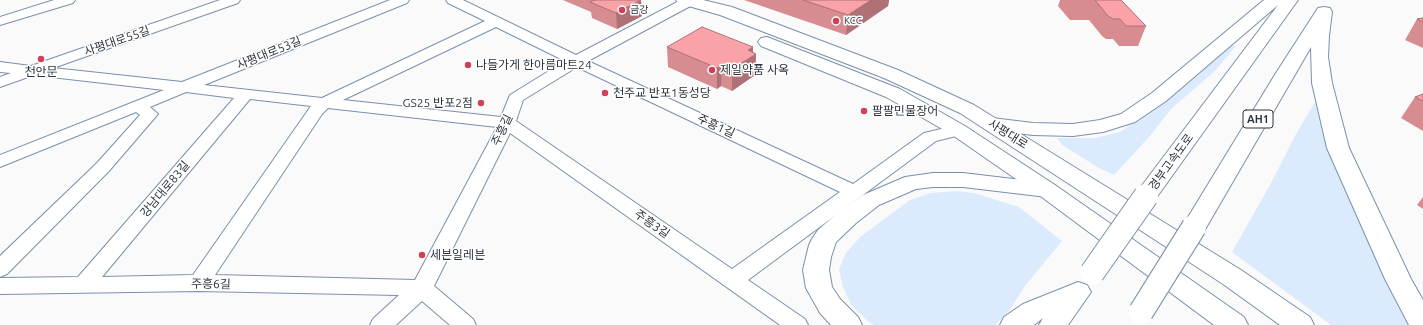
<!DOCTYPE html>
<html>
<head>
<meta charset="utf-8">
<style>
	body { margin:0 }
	canvas { display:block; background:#fafafa }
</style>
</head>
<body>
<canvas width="1423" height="325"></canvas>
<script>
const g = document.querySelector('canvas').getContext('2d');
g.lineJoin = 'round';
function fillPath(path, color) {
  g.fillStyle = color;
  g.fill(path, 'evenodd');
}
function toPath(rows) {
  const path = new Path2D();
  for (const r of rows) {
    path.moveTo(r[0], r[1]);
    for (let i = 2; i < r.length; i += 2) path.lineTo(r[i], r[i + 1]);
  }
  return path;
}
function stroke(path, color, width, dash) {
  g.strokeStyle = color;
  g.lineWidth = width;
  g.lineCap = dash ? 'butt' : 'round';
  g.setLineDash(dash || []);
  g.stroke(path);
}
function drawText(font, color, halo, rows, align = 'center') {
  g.font = font + ' Ubuntu,"Noto Sans KR",sans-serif';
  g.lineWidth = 3;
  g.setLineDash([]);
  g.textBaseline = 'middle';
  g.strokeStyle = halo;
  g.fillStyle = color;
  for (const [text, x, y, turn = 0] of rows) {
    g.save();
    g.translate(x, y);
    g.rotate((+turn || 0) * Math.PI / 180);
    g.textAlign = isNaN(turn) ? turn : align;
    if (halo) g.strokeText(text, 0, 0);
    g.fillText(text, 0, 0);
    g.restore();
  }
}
const green = toPath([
	[1230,44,1236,46,1215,71,1172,108,1149,137,1114,175,1099,168,1062,145,1057,138,1095,138,1120,132,1149,112],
	[1320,94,1411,325,1331,325,1232,252,1270,185,1296,134],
	[957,191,974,193,1019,207,1062,241,1025,286,1009,311,995,325,874,325,869,322,851,305,843,287,839,269,846,253,860,237,910,200,931,193]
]);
const minor = toPath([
	[54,0,75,0,73,3,0,25,0,17,54,0],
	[220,0,240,0,238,3,53,68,182,82,390,0,409,0,407,3,204,85,322,98,485,21,448,3,446,0,463,0,576,55,681,0,698,0,696,3,588,61,853,184,924,133,958,125,964,126,967,130,964,134,936,141,748,280,805,319,808,325,780,325,510,133,434,286,473,319,476,325,450,325,422,301,396,325,370,325,373,319,399,295,199,291,0,294,0,278,78,277,234,98,186,92,150,107,158,114,109,171,7,274,0,277,0,256,97,163,140,115,136,112,0,167,0,155,164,90,34,75,0,87,0,77,11,73,0,72,0,62,31,66,220,0],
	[496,27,565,61,510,95,501,117,343,100,496,27],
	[577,67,840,192,732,269,516,121,523,100,577,67],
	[250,99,311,106,193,275,102,277,250,99],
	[328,108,497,127,415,280,215,275,322,114,328,108]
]);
const major = toPath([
	[676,0,703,0,732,7,898,70,974,105,1241,270,1310,317,1314,325,1280,325,1223,284,960,113,884,78,720,15,678,3,676,0],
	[767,37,900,89,965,126,1055,185,1244,317,1248,325,1214,325,1039,195,951,134,886,97,761,46,758,42,761,38,767,37]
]);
const highway = toPath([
	[1264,0,1298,0,1154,201,1146,204,1138,201,1134,196,1278,5,1166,101,1135,122,1103,132,1073,136,1033,135,992,130,985,128,982,124,985,120,992,118,1033,123,1073,124,1100,120,1121,114,1152,93,1264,0],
	[1324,7,1330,8,1332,12,1329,36,1328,57,1332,83,1349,148,1411,279,1423,300,1423,325,1409,325,1385,279,1327,148,1312,83,1311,47,1203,233,1194,235,1185,233,1182,227,1276,73,1318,8,1324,7],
	[933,173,963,173,1047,183,1055,185,1058,190,1055,195,1047,197,963,187,933,187,916,189,879,205,856,223,836,242,831,257,829,270,832,287,840,299,858,317,862,325,831,325,820,313,806,288,803,270,809,245,812,239,818,230,840,211,863,195,905,177,933,173],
	[1078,282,1087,285,1091,292,1068,325,1039,325,1043,318,1034,325,1000,325,1004,317,1023,304,1078,282]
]);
const highwayBridge = toPath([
	[1092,273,1146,196],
	[1141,312,1194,227]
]);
const wall = toPath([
	[563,0,641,0,642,16,617,29,592,18,591,12],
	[744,0,889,0,888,6,846,35],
	[1060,0,1121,0,1146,26,1138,46,1119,46,1113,39,1106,39,1102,36,1089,20,1070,20,1058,6],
	[1423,18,1423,48,1405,40,1417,19],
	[667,47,753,47,753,52,756,54,755,75,732,91,721,86,717,89,668,67],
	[1423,94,1423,131,1401,118,1415,97],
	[1423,197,1423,209,1417,205]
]);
const shadedWall = toPath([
	[641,0,642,16,617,29,616,13],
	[871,0,889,0,888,6,846,35,848,15],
	[753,47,753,56,756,54,755,75,732,91,732,69,748,50],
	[722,65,721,86,717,89,717,68]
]);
const building = toPath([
	[595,0,641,0,616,13,590,2,595,0],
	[803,0,871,0,848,15,803,0],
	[1095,0,1121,0,1146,26,1126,26,1120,19,1113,19,1108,16,1095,0],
	[1423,18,1423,22,1417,19,1423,18],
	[702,27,753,47,748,50,756,54,732,69,722,65,717,68,667,47,702,27],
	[1423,94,1423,101,1415,97,1423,94]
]);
const markers = [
	[622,10,4,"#d04058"],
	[836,21,4,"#d04058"],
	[41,59,4,"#d04058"],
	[468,65,4,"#d04058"],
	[712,70,4,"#d04058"],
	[605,93,4,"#d04058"],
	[481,103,4,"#d04058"],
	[864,111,4,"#d04058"],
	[422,255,4,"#d04058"]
];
const farPoinames = [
	["금강",630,10],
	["KCC",844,21]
];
const shields = [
	[1258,119,30]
];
const shieldNames = [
	["AH1",1258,119]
];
const streetNames = [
	["사평대로55길",117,41,-19],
	["사평대로53길",269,53,-22],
	["주흥1길",716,126,25],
	["주흥길",502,130,-65],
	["사평대로",1008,134,32],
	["경부고속도로",1171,162,-54],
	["강남대로83길",165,189,-50],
	["주흥3길",652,224,35],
	["주흥6길",211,284,1]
];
const poiNames = [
	["나들가게 한아름마트24",476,65],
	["제일약품 사옥",720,70],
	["천안문",41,72,"center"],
	["천주교 반포1동성당",613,93],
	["GS25 반포2점",473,103,"right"],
	["팔팔민물장어",872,111],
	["세븐일레븐",430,255]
];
fillPath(green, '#dbebfd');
stroke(minor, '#7a90aa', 2);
stroke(major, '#7a90aa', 2);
stroke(highway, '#7a90aa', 2);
fillPath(minor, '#fff');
fillPath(major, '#fff');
fillPath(highway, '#fff');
stroke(highwayBridge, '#7a90aa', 26, []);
stroke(highwayBridge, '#fff', 24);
fillPath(wall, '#d68c90');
fillPath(shadedWall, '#ae7276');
fillPath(building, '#f9a3a8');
stroke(building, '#ae7276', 1);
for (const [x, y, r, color] of markers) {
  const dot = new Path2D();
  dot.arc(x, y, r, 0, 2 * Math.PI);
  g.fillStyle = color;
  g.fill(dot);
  stroke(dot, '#fff', 1.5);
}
drawText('10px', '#2a343e', '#fff', farPoinames, 'left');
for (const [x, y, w] of shields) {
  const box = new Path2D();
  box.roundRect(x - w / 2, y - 9, w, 18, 3);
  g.fillStyle = '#fff';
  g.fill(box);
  stroke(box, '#2a343e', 1);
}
drawText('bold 11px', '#2a343e', null, shieldNames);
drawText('12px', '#2a343e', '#fff', streetNames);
drawText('12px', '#2a343e', '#fff', poiNames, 'left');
</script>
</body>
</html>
